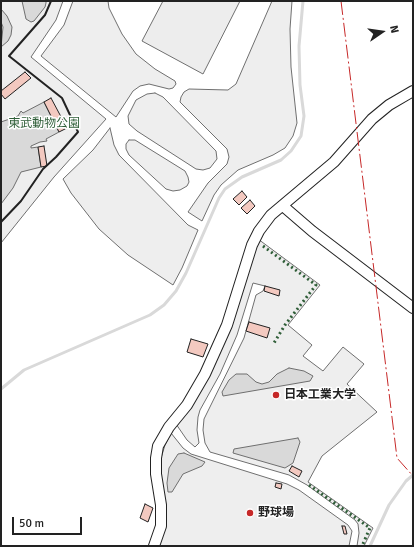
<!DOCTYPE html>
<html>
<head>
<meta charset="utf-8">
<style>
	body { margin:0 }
	#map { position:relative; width:414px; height:547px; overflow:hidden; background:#fff; font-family:Signika,sans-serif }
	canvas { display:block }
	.frame { position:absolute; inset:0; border:2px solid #222; pointer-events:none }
	.north { position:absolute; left:362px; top:12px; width:40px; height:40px; -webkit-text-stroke:3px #fff; paint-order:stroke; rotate:77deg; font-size:11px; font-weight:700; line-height:16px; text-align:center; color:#222 }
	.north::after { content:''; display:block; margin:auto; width:14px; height:18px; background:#222; clip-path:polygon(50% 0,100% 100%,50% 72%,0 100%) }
	.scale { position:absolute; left:12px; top:517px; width:70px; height:18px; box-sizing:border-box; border:2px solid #222; border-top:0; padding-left:5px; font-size:12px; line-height:14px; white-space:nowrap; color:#222; -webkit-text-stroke:3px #fff; paint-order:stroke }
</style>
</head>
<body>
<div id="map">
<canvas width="414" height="547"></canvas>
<div class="frame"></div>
<div class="north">N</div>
<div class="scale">50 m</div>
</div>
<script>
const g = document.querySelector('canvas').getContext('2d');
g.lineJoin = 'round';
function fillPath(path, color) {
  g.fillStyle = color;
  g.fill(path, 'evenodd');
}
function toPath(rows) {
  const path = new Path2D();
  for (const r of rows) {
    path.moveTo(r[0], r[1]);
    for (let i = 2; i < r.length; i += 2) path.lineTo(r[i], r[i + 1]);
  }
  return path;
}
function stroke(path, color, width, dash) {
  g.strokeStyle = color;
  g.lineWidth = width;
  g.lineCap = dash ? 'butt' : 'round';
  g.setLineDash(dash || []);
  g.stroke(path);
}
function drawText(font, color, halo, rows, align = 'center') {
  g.font = font + ' Signika,"Noto Sans JP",sans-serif';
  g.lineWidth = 3;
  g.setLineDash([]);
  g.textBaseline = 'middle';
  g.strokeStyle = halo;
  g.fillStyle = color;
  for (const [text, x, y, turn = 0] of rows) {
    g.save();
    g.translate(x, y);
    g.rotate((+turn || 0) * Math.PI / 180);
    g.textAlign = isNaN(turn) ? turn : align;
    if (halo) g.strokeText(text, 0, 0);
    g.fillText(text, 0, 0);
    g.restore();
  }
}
const green = toPath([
	[1,1,63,1,56,20,31,57,106,119,54,177,1,243,1,1],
	[73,1,108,1,109,8,122,34,136,54,155,69,175,81,176,84,173,88,169,89,149,84,140,86,133,91,116,117,41,56,64,25,73,1],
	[272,1,292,1,290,29,291,67,297,123,293,136,285,148,273,155,238,170,221,185,214,195,202,221,188,212,208,183,227,164,229,157,227,149,180,102,181,97,184,92,189,89,228,90,236,84,272,1],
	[155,93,163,97,216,151,217,159,210,168,203,170,196,169,137,131,129,124,128,116,136,100,147,94,155,93],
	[110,128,114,145,119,155,188,225,198,230,182,268,173,285,128,255,99,229,71,193,63,179,93,150,110,128],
	[129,140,135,140,185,171,188,177,189,182,187,186,180,190,173,191,166,189,129,155,126,149,126,144,129,140],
	[258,239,320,285,288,325,312,345,303,356,323,371,343,347,364,364,347,384,377,412,322,456,308,482,373,528,364,546,357,546,359,533,358,524,355,520,307,485,289,475,210,452,205,443,203,430,204,419,244,338,256,295,263,291,265,286,253,283,237,335,220,374,200,410,198,417,197,430,199,443,195,447,187,440,176,424,191,408,258,239],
	[171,433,183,448,191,454,287,484,299,490,348,525,352,531,349,546,158,546,161,458,165,445,171,433]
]);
const parking = toPath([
	[163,1,240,1,203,74,142,41,163,1]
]);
const water = toPath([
	[22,1,46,1,46,3,45,7,34,21,31,22,26,19,22,1],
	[1,9,7,16,12,27,11,35,8,41,1,47,3,27,1,22,1,9],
	[44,102,59,132,46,139,47,141,40,142,31,146,31,148,38,147,41,167,21,172,13,188,1,204,1,122,18,116,21,111,23,113,44,102],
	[289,368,304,371,313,376,310,381,223,396,222,392,229,380,236,374,247,374,256,382,262,384,269,382,277,374,289,368],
	[298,438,300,442,293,463,285,468,233,453,234,449,298,438],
	[184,453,205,462,202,466,183,474,172,492,168,492,167,483,169,468,178,454,184,453]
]);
const stream = toPath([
	[1,389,24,370,150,315,164,305,176,291,186,273,219,198,225,189,242,177,281,160,291,151,301,136,304,116,300,85,299,46,303,1],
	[370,546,389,505,406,481,413,475]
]);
const building = toPath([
	[25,72,31,78,5,99,1,94,1,91,25,72],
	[51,98,67,128,59,132,44,102,51,98],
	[44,146,47,166,41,167,38,147,44,146],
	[242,191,247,197,239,205,233,199,242,191],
	[250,200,255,206,247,214,241,208,250,200],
	[265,286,280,290,279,296,264,291,265,286],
	[249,322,270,328,267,338,246,331,249,322],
	[191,339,208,344,203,357,187,352,191,339],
	[292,466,302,471,299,477,289,471,292,466],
	[276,483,282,484,281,489,275,487,276,483],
	[145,504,153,508,148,522,140,518,145,504],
	[342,526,345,526,347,534,344,534,342,526]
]);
const minor = toPath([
	[283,206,312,231,413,308],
	[154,546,161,526,161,505,156,474,156,458,158,446,169,427,187,405,205,374,227,325,252,245,259,231,271,215,334,162,372,119,389,105,413,91]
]);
const hedge = toPath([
	[263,246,316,285,285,325,274,343],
	[309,485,370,528,362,546]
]);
const wall = toPath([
	[1,222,21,201,43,169,56,157,78,132,62,98,9,56,45,15,51,1]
]);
const power = toPath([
	[341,1,397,458,413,476]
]);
const markers = [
	[276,395,4,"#c62828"],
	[250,513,4,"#c62828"]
];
const parkNames = [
	["東武動物公園",44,124]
];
const poiNames = [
	["日本工業大学",284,395],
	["野球場",258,513]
];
fillPath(green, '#eee');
stroke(green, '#6f6f6f', 1);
fillPath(parking, '#ededed');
stroke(parking, '#6f6f6f', 1);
fillPath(water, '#d9d9d9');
stroke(water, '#6f6f6f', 1);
stroke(stream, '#d9d9d9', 3);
fillPath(building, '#f3c9c0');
stroke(building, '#222', 1);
stroke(minor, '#222', 12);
stroke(minor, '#fff', 10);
stroke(hedge, '#2f5e38', 3, [2, 3]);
stroke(wall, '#222', 2);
stroke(power, '#c62828', 1, [14, 3, 2, 3]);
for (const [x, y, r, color] of markers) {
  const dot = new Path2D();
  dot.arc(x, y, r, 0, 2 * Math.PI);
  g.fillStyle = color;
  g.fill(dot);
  stroke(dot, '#fff', 1.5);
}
drawText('12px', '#2f5e38', '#fff', parkNames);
drawText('bold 12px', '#222', '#fff', poiNames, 'left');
</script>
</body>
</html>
